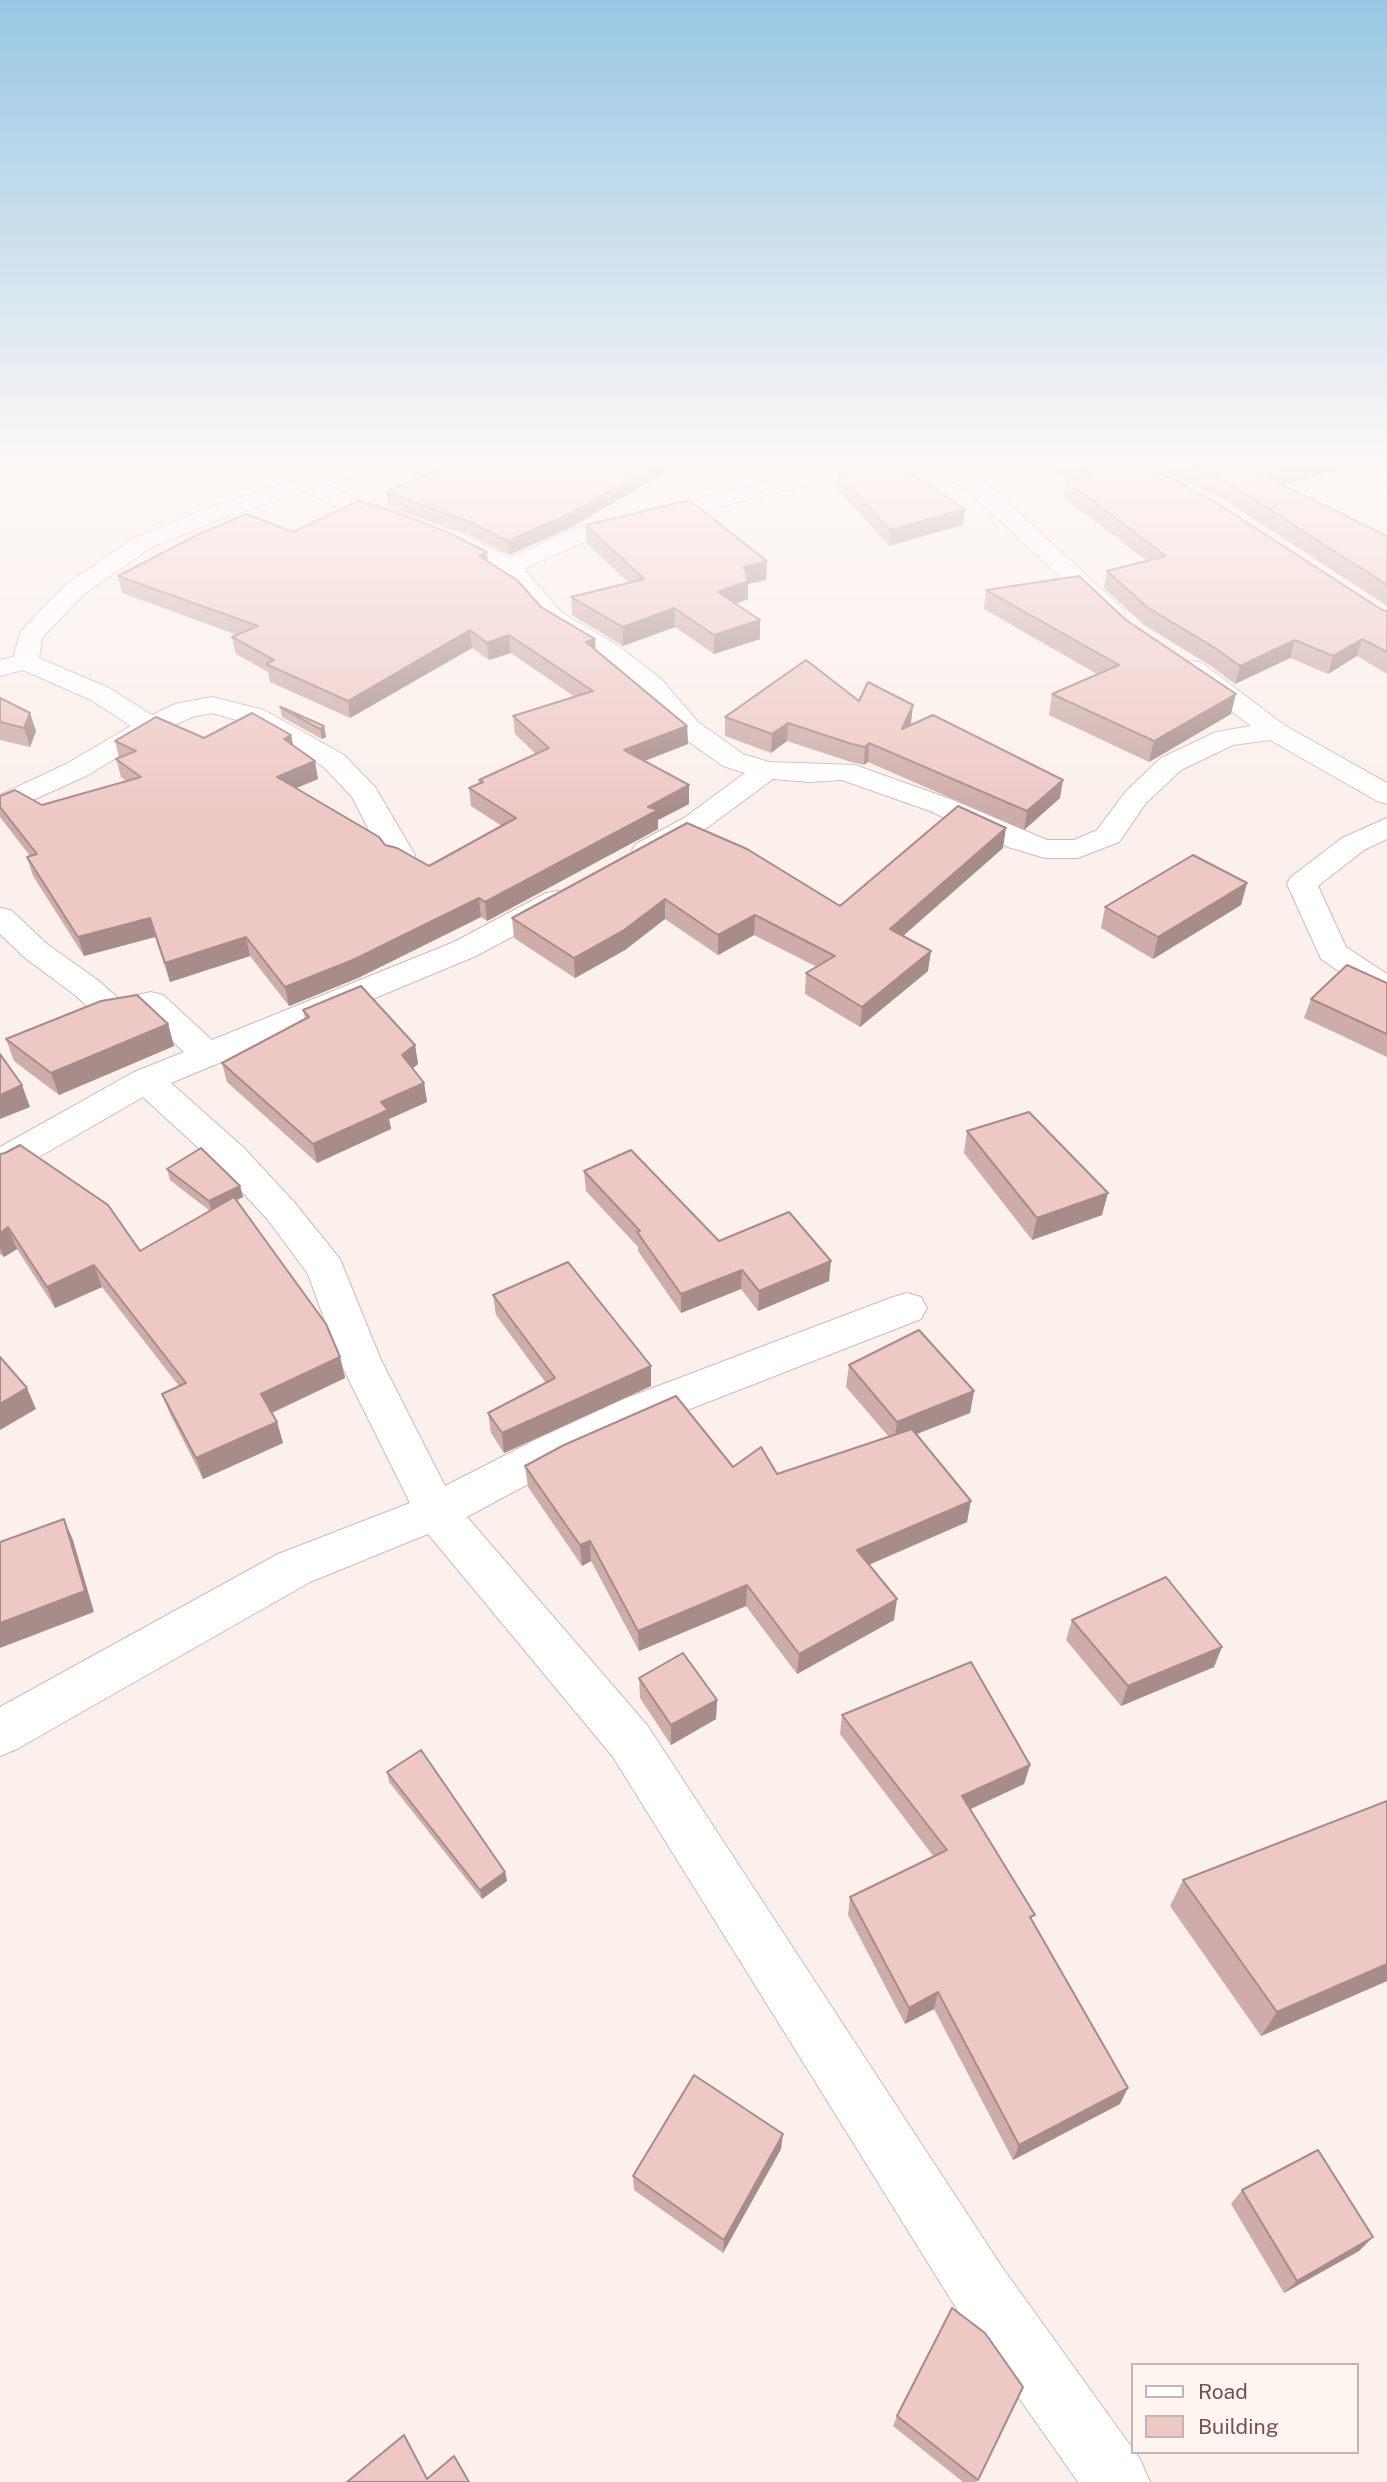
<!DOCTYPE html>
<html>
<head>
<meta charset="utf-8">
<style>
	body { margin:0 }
	#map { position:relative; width:1387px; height:2482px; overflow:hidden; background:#fbf0eb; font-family:"Public Sans",sans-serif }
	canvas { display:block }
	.legend { position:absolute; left:1131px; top:2363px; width:228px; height:91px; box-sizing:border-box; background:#fef5f1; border:2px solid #c7b3b1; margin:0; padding:9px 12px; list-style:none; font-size:21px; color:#745150 }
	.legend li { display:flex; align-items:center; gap:14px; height:35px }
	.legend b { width:35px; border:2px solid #c7b3b1 }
</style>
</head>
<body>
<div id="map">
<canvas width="1387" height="2482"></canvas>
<ul class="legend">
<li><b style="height:9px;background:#fff"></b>Road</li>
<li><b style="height:19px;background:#eec8c5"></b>Building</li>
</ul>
</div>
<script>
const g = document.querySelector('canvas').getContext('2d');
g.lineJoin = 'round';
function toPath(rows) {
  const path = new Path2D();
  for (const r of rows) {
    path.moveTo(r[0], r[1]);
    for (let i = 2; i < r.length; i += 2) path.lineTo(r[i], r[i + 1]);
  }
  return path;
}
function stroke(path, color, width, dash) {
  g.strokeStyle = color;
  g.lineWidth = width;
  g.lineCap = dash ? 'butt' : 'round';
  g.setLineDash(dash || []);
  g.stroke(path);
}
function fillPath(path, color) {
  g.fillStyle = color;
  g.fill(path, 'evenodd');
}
const minor = toPath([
	[338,467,370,467,367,472,326,485,362,501,423,519,468,537,509,558,574,529,826,467,862,467,859,472,590,539,524,569,561,612,620,647,661,679,698,722,743,754,769,762,855,765,950,799,1047,840,1074,840,1097,830,1126,791,1161,758,1216,732,1251,726,1184,675,1180,669,1184,663,1193,661,1202,663,1284,725,1387,783,1387,804,1377,801,1270,740,1233,745,1181,770,1146,803,1119,842,1078,858,1045,858,1008,847,930,811,842,780,810,782,773,779,704,830,658,856,647,859,636,856,632,850,636,844,684,818,745,773,723,766,678,734,643,691,602,657,543,622,500,572,452,547,407,529,346,511,305,491,226,517,150,548,83,595,42,638,39,658,109,688,152,715,175,704,212,697,264,710,344,755,375,787,415,855,411,861,400,864,389,861,375,842,352,797,324,767,244,722,212,713,192,717,160,732,86,776,0,815,0,795,66,764,131,726,91,700,23,670,0,676,0,660,13,657,21,631,65,585,134,538,210,507,338,467],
	[928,467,956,467,981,478,1122,608,1125,613,1122,618,1113,620,1104,618,965,488,931,472,928,467],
	[1387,818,1387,839,1364,850,1318,886,1346,947,1387,974,1387,999,1375,996,1321,959,1287,884,1291,877,1342,838,1387,818],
	[557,891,568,893,573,900,568,907,476,956,171,1083,244,1148,294,1202,340,1259,381,1360,445,1486,535,1440,624,1399,893,1297,907,1293,921,1297,927,1308,921,1319,654,1423,565,1464,467,1517,647,1725,1002,2267,1140,2459,1150,2482,1078,2482,958,2311,613,1757,428,1534,310,1582,17,1749,0,1756,0,1707,278,1554,410,1503,339,1360,308,1274,268,1220,218,1166,143,1097,13,1172,0,1176,0,1147,134,1072,184,1052,144,1014,112,1021,100,1018,75,995,25,958,0,934,0,908,11,910,47,944,99,981,119,999,151,992,163,995,212,1040,454,942,546,893,557,891]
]);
const wall = toPath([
	[443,467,675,467,572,527,509,555,469,535,388,506,386,492],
	[1050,467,1148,467,1382,610,1387,611,1387,674,1357,656,1328,674,1290,658,1235,684,1211,666,1144,625,1104,588,1107,571,1147,561,1063,497,1066,481,1071,480],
	[1158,467,1348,467,1283,485,1387,536,1387,606,1229,503],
	[838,473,965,509,963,525,889,546,837,489],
	[586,525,767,561,766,580,748,584,748,599,736,604,760,639,714,654,675,627,623,646,572,615,571,597,629,583,586,543],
	[293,532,487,552,488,561,541,607,687,726,688,744,644,761,689,785,689,804,658,820,658,829,487,921,481,917,358,978,289,1006,250,956,170,982,155,937,84,956,33,876,27,857,30,856,0,817,0,796,42,805,126,781,121,777,116,759,119,758,115,741,291,735,293,746,318,779,296,788,385,845,429,866,502,826,471,806,469,788,480,783,479,780,536,754,515,734,513,716,575,697,511,653,489,660,472,648,350,718,270,682,268,672,236,654,232,637,237,635,122,593,118,576],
	[986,590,1231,714,1149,762,1049,715,1052,694,1097,674,984,609],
	[0,698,36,731,30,747,0,740],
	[859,701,911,723,910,726,1060,798,1024,830,868,762,864,765,851,762,787,741,771,753,725,736,725,717],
	[280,707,324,726,326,737,322,739,282,717],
	[687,823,840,906,1003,848,903,936,928,971,860,1027,805,994,806,973,817,967,754,935,718,955,665,919,625,950,575,978,514,938,512,918],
	[1247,883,1241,905,1153,959,1101,928,1105,907],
	[1387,983,1387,1057,1304,1018,1311,999],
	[303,1010,415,1045,418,1064,412,1068,424,1083,427,1102,389,1119,391,1129,317,1163,227,1082,222,1063,305,1018],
	[168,1024,174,1046,59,1095,14,1061,6,1039],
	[967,1131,1102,1215,1032,1240,964,1153],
	[0,1154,140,1251,210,1211,170,1180,167,1169,240,1186,243,1197,237,1200,340,1357,345,1378,272,1413,277,1422,283,1443,203,1479,170,1414,162,1394,179,1386,102,1287,55,1308,17,1249,4,1257,0,1254],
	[584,1171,719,1241,829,1281,758,1311,741,1289,681,1313,638,1251,638,1247,586,1191],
	[493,1295,651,1366,651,1386,504,1453,491,1433,488,1413,546,1383,496,1315],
	[849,1365,974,1391,970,1413,916,1434,967,1522,869,1565,894,1620,797,1674,746,1606,639,1651,591,1561,582,1566,528,1487,525,1466,733,1467,777,1474,889,1437,846,1387],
	[1072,1620,1214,1667,1121,1706,1066,1640],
	[639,1678,717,1700,716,1719,671,1745,640,1698],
	[842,1715,1030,1765,1024,1784,970,1809,1032,1922,1120,2104,1013,2160,934,2009,905,2024,848,1915,850,1897,934,1857,840,1734],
	[387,1772,505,1872,507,1881,482,1899,389,1782],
	[1387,1801,1387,1981,1261,2036,1170,1906,1183,1880],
	[781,2149,723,2253,634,2190,633,2176],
	[1242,2190,1359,2251,1284,2293,1231,2204],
	[897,2416,978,2480,976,2482,963,2482,893,2426]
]);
const shadedWall = toPath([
	[652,467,675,467,572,527,509,555,508,541],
	[1293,467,1348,467,1259,491,1263,475],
	[965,509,963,525,889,546,890,530],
	[487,552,488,569,479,556],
	[767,561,766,580,748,584,748,599,717,611,718,592,744,567],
	[674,608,675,627,623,646,623,627],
	[760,620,760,639,714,654,714,635],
	[470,630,472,648,350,718,348,701],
	[509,635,511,653,489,660,487,643],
	[595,639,596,656,586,642],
	[1362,639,1357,656,1328,674,1333,656],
	[1295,640,1290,658,1235,684,1240,666],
	[1236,694,1231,714,1149,762,1154,741],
	[913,705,911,723,900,748,902,729],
	[30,713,36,731,30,747,24,728],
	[788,723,787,741,771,753,772,734],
	[324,726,326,737,322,739,320,729],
	[687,726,688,744,624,769,624,750],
	[291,735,295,754,284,739],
	[869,743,868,762,864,765,865,747],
	[315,761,318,779,280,795,277,777],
	[1063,780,1060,798,1024,830,1027,811],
	[689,785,689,804,658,820,658,829,487,921,485,902,648,807],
	[1006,828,1003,848,888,949,890,929],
	[1247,883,1241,905,1153,959,1158,937],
	[479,898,481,917,358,978,289,1006,285,987],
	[665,899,665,919,625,950,575,978,574,958],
	[755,915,754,935,718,955,718,935],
	[150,918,155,937,84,956,78,937],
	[246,937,250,956,170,982,165,963],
	[931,951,928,971,860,1027,862,1007],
	[168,1024,174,1046,59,1095,51,1073],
	[415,1045,418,1064,405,1075,402,1055],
	[424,1083,427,1102,389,1119,391,1129,317,1163,313,1144,381,1102],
	[22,1085,30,1107,0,1119,0,1095],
	[240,1186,243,1197,212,1212,209,1201],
	[1108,1193,1102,1215,1032,1240,1037,1218],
	[8,1227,17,1249,4,1257,0,1248,0,1233],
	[831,1261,829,1281,758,1311,759,1291],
	[94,1265,102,1287,55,1308,47,1287],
	[742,1270,741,1289,681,1313,681,1294],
	[340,1357,345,1378,267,1415,261,1394],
	[651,1366,651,1386,504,1453,502,1433],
	[27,1388,36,1409,0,1430,0,1404],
	[974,1391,970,1413,894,1443,897,1422],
	[277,1422,283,1443,203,1479,196,1458],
	[971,1501,967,1522,854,1571,857,1550],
	[64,1519,73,1540,94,1612,0,1648,0,1623],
	[590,1541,591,1561,582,1566,580,1545],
	[747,1585,746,1606,639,1651,638,1631],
	[897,1599,894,1620,797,1674,799,1654],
	[1222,1647,1214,1667,1121,1706,1128,1686],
	[717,1700,716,1719,671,1745,671,1725],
	[1030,1765,1024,1784,958,1815,962,1796],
	[505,1872,507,1881,482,1899,480,1890],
	[1387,1964,1387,1981,1261,2036,1277,2012],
	[938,1992,934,2009,905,2024,909,2008],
	[1128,2088,1120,2104,1013,2160,1019,2145],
	[783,2134,781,2149,723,2253,724,2240],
	[1373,2237,1359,2251,1284,2293,1297,2281]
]);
const building = toPath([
	[443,467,652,467,571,513,508,541,468,521,386,492,443,467],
	[865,467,900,467,965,509,890,530,838,473,865,467],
	[1078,467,1148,467,1214,501,1382,610,1387,611,1387,652,1362,639,1333,656,1295,640,1240,666,1215,648,1147,607,1107,571,1166,556,1066,481,1091,475,1078,467],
	[1194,467,1293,467,1263,475,1387,536,1387,585,1233,486,1194,467],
	[689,500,767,561,744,567,748,581,718,592,760,620,714,635,674,608,623,627,571,597,644,579,586,525,689,500],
	[358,501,404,515,449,533,487,552,479,556,517,580,541,607,595,639,586,642,687,726,624,750,689,785,648,807,658,810,485,902,479,898,355,959,285,987,246,937,165,963,150,918,78,937,27,857,37,854,0,807,0,796,15,790,42,805,141,777,116,759,136,751,115,741,156,717,204,738,252,713,291,735,284,739,315,761,277,777,379,837,385,845,397,848,429,866,516,818,469,788,483,782,479,780,549,748,513,716,593,691,509,635,487,643,470,630,348,701,266,664,274,660,232,637,258,626,118,576,197,535,246,514,293,532,358,501],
	[1079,576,1126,620,1236,694,1154,741,1052,694,1119,665,986,590,1079,576],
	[806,660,859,701,868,682,913,705,902,729,933,715,1063,780,1027,811,869,743,865,747,852,744,788,723,772,734,725,717,806,660],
	[0,698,30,713,24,728,0,722,0,698],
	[280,707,281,707,324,726,320,729,280,707],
	[958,806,1006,828,890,929,931,951,862,1007,806,973,835,956,755,915,718,935,665,899,624,930,574,958,512,918,687,823,747,849,840,906,958,806],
	[1193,855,1247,883,1158,937,1105,907,1193,855],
	[1347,965,1387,983,1387,1034,1311,999,1347,965],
	[361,986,415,1045,402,1055,424,1083,381,1102,388,1110,313,1144,222,1063,309,1017,303,1010,361,986],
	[137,995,168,1024,51,1073,6,1039,101,1001,137,995],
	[0,1054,22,1085,0,1095,0,1054],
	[1029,1112,1108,1193,1037,1218,967,1131,1029,1112],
	[20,1145,108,1205,140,1251,234,1197,326,1324,340,1357,261,1394,277,1422,196,1458,162,1394,186,1383,94,1265,47,1287,8,1227,0,1233,0,1154,5,1153,20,1145],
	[201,1148,240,1186,209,1201,167,1169,201,1148],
	[631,1150,719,1241,789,1212,831,1261,759,1291,742,1270,681,1294,637,1232,640,1231,584,1171,631,1150],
	[568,1262,651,1366,502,1433,488,1413,555,1378,493,1295,568,1262],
	[919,1330,974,1391,897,1422,849,1365,919,1330],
	[0,1357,27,1388,0,1404,0,1357],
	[676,1396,733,1467,761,1447,777,1474,912,1429,971,1501,857,1550,897,1599,799,1654,747,1585,638,1631,590,1541,580,1545,525,1466,564,1445,676,1396],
	[64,1519,85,1591,0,1623,0,1542,64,1519],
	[1166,1577,1222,1647,1128,1686,1072,1620,1166,1577],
	[683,1653,717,1700,671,1725,639,1678,683,1653],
	[971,1662,1030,1765,962,1796,1035,1915,1030,1917,1128,2088,1019,2145,938,1992,909,2008,850,1897,947,1850,842,1715,971,1662],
	[421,1750,505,1872,480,1890,387,1772,421,1750],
	[1387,1801,1387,1964,1277,2012,1183,1880,1387,1801],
	[694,2075,783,2134,724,2240,633,2176,694,2075],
	[1318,2150,1373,2237,1297,2281,1242,2190,1318,2150],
	[952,2308,985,2333,1023,2387,978,2480,897,2416,952,2308],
	[404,2435,427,2479,454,2456,469,2482,347,2482,404,2435]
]);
stroke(minor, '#d2bab6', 2);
fillPath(minor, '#fff');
fillPath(wall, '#cdaca9');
fillPath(shadedWall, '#a78c8a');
fillPath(building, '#eec8c5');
stroke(building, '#a78c8a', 2);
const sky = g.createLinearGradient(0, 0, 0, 814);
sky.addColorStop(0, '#98c7e4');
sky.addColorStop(0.57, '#fdf8f6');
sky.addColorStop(1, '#fdf8f600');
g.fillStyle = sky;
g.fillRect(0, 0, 1387, 814);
</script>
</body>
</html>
